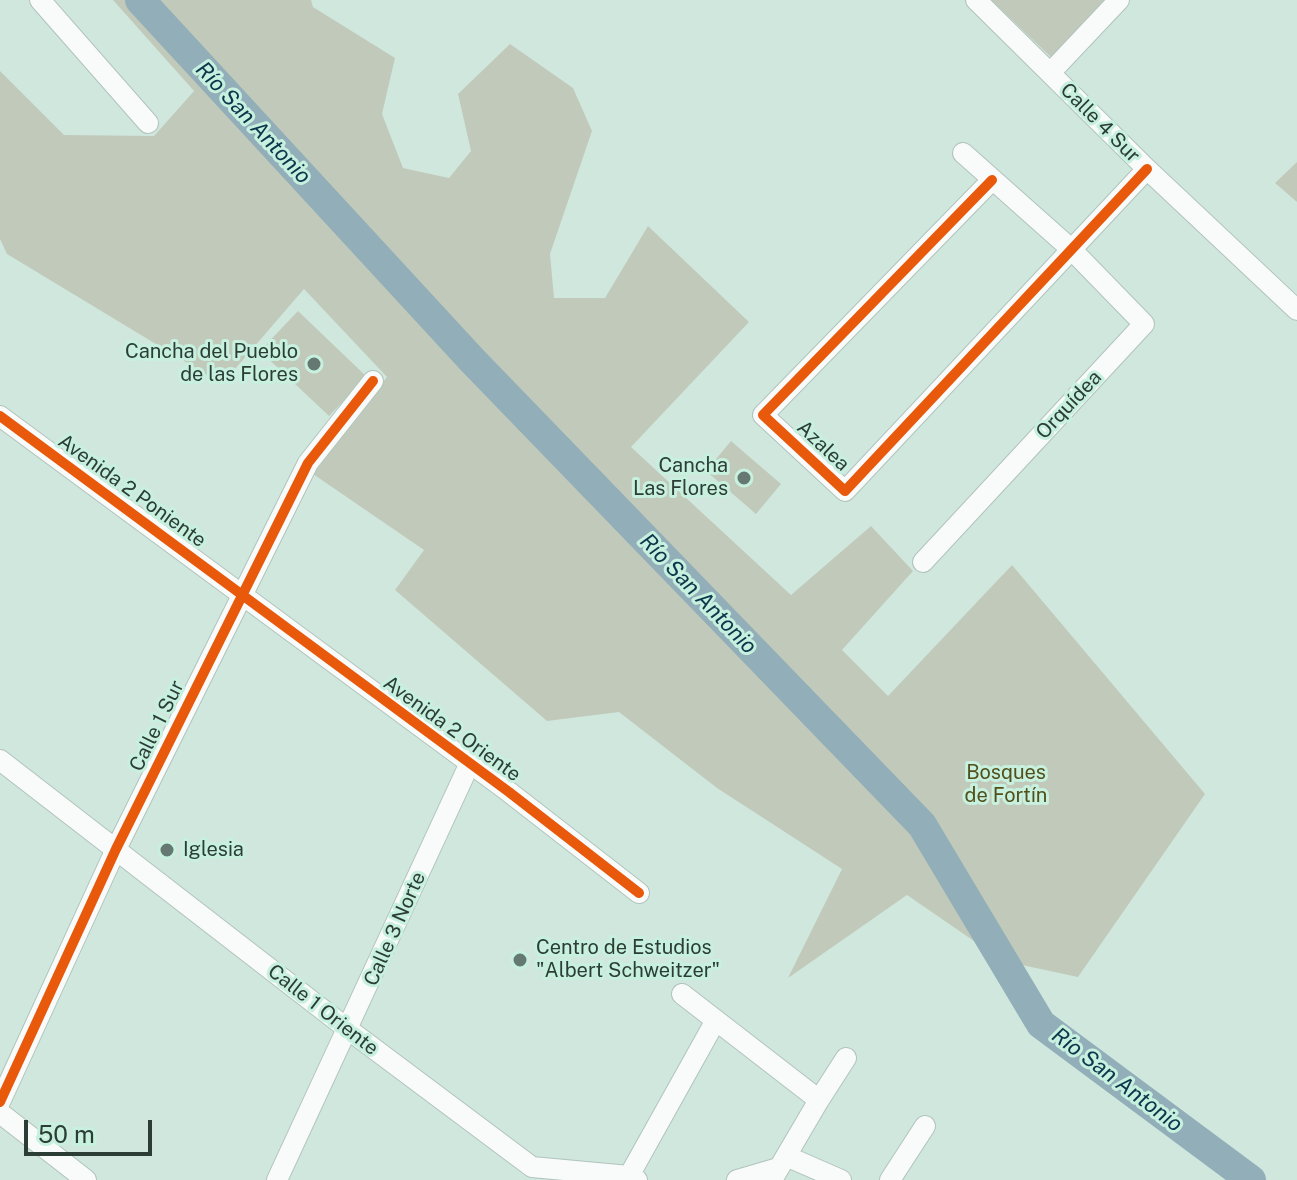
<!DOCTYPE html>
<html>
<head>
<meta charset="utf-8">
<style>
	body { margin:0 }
	#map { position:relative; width:1297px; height:1180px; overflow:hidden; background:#d0e7de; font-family:"Public Sans",sans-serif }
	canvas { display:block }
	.scale { position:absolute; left:24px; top:1120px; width:128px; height:36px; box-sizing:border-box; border:4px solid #2c3d36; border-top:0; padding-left:10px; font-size:24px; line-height:28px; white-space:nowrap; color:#2c3d36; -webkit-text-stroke:6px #c7f0df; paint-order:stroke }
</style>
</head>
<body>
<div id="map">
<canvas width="1297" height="1180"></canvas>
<div class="scale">50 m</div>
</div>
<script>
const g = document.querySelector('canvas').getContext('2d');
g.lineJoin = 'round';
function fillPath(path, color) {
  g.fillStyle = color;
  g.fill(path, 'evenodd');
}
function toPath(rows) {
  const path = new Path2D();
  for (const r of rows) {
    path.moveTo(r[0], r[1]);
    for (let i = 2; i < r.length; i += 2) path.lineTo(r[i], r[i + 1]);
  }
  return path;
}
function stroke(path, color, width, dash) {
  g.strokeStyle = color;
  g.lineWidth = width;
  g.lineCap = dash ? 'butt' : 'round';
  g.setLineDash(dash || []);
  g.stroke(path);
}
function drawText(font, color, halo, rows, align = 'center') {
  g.font = font + ' "Public Sans",sans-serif';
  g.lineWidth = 6;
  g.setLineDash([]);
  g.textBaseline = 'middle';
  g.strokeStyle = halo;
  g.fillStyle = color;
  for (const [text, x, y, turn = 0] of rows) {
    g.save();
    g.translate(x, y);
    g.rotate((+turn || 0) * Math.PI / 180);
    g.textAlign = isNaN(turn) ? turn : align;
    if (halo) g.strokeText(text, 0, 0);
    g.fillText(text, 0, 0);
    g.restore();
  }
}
const green = toPath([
	[113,0,311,0,313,7,395,58,382,114,403,168,449,178,471,151,458,94,510,44,573,88,592,131,550,254,554,298,605,298,648,226,749,322,631,447,791,595,871,526,913,571,842,650,888,696,1012,565,1205,794,1078,977,1003,961,907,895,788,978,842,869,717,788,619,712,547,721,395,590,424,550,313,474,328,450,387,377,304,289,222,384,7,254,0,239,0,71,64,135,154,136,194,91],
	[991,0,1107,0,1052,58],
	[1297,162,1297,202,1275,183],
	[298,311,367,377,329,416,260,351],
	[731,441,781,484,756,514,706,471]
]);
const river = toPath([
	[140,0,472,360,922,825,1041,1024,1251,1180]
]);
const minor = toPath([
	[40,0,148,123],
	[976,0,1147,169,1297,310],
	[1050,73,1119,0],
	[992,180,763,415,845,491,1147,169],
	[0,416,509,792,639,893],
	[923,562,1144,324,1071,249,963,153],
	[0,760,349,1030,532,1167,629,1176,637,1180],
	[682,994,819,1100,846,1058],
	[0,1102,116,849,308,463,373,381],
	[0,1113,86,1180],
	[786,1156,841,1180],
	[629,1176,716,1020],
	[277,1180,469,765],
	[737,1180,778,1168],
	[772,1180,819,1100],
	[890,1180,925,1126]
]);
const cycleway = toPath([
	[992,180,763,415,845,491,1147,169],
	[0,416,509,792,639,893],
	[0,1102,116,849,308,463,373,381]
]);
const markers = [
	[314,364,8,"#657871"],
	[744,478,8,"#657871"],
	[167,850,8,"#657871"],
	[520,960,8,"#657871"]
];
const streetNames = [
	["Calle 4 Sur",1100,123,45],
	["Orquídea",1069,405,-47],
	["Azalea",823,446,43],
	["Avenida 2 Poniente",132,491,36],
	["Calle 1 Sur",157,726,-64],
	["Avenida 2 Oriente",452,729,36],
	["Calle 3 Norte",395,929,-66],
	["Calle 1 Oriente",323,1010,38]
];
const poiNames = [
	["Cancha del Pueblo",298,352],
	["de las Flores",298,375],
	["Cancha",728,466],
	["Las Flores",728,489],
	["Iglesia",183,850,"left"],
	["Centro de Estudios",536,948,"left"],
	["\"Albert Schweitzer\"",536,971,"left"]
];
const parkNames = [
	["Bosques",1006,773],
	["de Fortín",1006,796]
];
const waterNames = [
	["Río San Antonio",253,123,47],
	["Río San Antonio",698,594,46],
	["Río San Antonio",1117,1080,37]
];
fillPath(green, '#c1caba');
stroke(river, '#92aeb8', 30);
stroke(minor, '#b1c3bc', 22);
stroke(minor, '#f8fbfa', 20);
stroke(cycleway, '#e8590c', 10);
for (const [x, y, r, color] of markers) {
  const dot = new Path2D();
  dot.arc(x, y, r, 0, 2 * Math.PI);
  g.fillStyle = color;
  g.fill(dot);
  stroke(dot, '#c7f0df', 3);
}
drawText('20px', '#2c3d36', '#c7f0df', streetNames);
drawText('20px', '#2c3d36', '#c7f0df', poiNames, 'right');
drawText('20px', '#534f1a', '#c7f0df', parkNames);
drawText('italic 22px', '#0b364b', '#c7f0df', waterNames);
</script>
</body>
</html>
